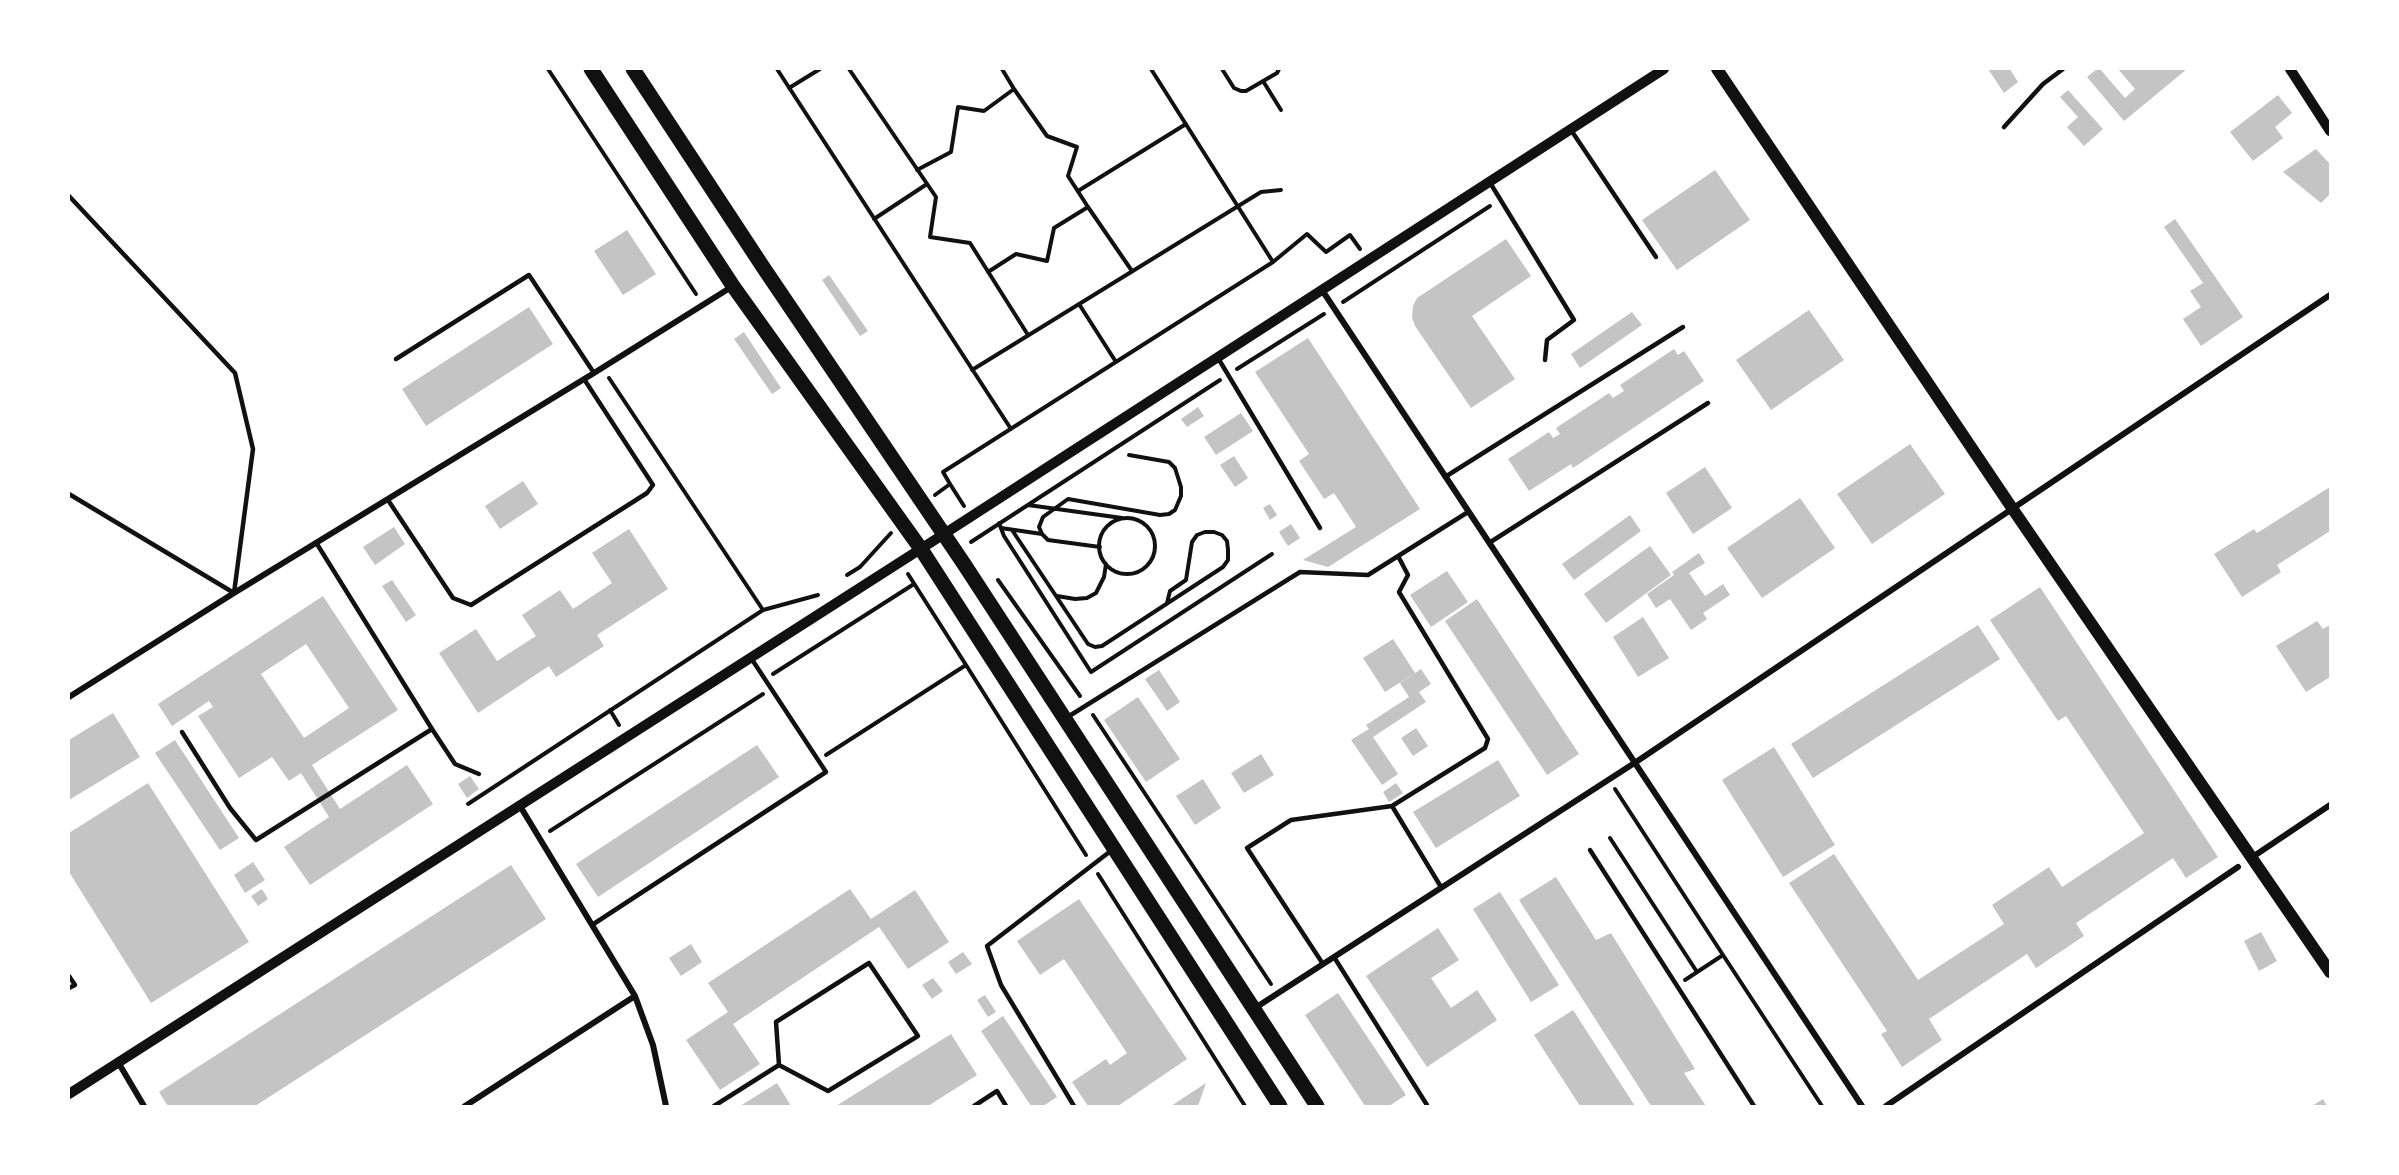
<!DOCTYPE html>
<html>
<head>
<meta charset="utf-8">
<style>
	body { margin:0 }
	#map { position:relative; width:2399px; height:1175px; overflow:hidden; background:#fff; font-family:"PT Sans",sans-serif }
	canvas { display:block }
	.frame { position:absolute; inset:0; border:70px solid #fff; pointer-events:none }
</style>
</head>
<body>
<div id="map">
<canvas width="2399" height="1175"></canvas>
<div class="frame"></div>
</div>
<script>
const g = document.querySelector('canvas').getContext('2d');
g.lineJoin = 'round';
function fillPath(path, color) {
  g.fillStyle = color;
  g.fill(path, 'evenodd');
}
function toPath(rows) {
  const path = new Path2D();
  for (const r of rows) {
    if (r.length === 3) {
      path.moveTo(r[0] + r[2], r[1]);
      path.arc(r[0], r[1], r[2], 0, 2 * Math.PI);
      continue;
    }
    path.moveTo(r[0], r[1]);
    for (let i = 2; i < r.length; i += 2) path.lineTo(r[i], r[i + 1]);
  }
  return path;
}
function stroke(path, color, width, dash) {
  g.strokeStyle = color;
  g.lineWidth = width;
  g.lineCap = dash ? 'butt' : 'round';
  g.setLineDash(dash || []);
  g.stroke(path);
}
const building = toPath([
	[1988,69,2010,69,2018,82,2004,93],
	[2097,69,2100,69,2125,98,2135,89,2118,69,2187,69,2124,121,2087,77],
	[2068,90,2103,129,2084,146,2067,127,2078,117,2060,97],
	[2278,95,2292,113,2275,127,2283,138,2253,161,2230,132],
	[2316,149,2330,164,2330,194,2321,203,2283,172],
	[1715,170,1750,220,1677,270,1642,220],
	[2175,219,2243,317,2201,346,2183,319,2201,307,2190,291,2203,283,2164,227],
	[627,230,656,274,623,295,594,251],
	[1506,239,1531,276,1472,316,1515,379,1471,408,1415,326,1412,317,1413,306,1417,298],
	[829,275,868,331,860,336,822,280],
	[529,307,553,344,426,426,402,389],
	[1809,310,1844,360,1771,410,1736,360],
	[1632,312,1642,325,1580,368,1571,354],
	[744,332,781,388,772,394,734,339],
	[1308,338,1420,509,1328,567,1303,560,1356,527,1334,493,1324,499,1299,461,1309,454,1255,372],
	[1674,349,1678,355,1684,351,1704,381,1573,468,1571,464,1529,491,1508,459,1549,432,1553,438,1560,434,1556,428,1609,393,1613,398,1624,391,1620,385],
	[1198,407,1204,416,1187,427,1181,419],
	[1241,413,1253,431,1216,455,1204,437],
	[1910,444,1945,494,1872,544,1837,494],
	[1234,456,1248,478,1235,487,1220,465],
	[1705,467,1732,508,1693,534,1666,493],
	[523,481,538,504,500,529,485,506],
	[2330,487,2330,531,2277,565,2281,572,2242,597,2214,554,2254,529,2257,533],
	[1800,498,1835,548,1762,598,1727,548],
	[1270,504,1277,515,1270,520,1263,508],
	[1630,515,1641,531,1574,580,1562,564],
	[1291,524,1300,538,1288,546,1279,532],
	[394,527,405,544,375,565,363,547],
	[629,529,668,589,597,635,604,646,556,677,549,666,478,713,439,653,476,629,497,661,536,636,522,615,560,590,573,609,612,583,592,553],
	[1650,546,1671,575,1606,623,1584,594],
	[1699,553,1705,563,1689,573,1705,596,1723,584,1730,595,1703,613,1707,619,1691,630,1670,599,1656,608,1647,594,1674,575,1672,572],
	[1447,571,1468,602,1431,627,1410,595],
	[392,580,416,615,406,622,382,586],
	[2040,587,2218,857,2186,878,2173,858,2076,923,2084,936,2036,968,2027,954,1929,1019,1942,1040,1902,1067,1881,1034,1887,1031,1789,883,1834,854,1918,980,2004,924,1992,905,2049,867,2062,887,2144,833,2066,716,2058,721,1990,620],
	[323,596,398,710,312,765,340,809,407,765,433,804,310,885,284,847,329,817,301,773,289,781,272,757,239,778,198,716,213,707,209,701,172,726,158,704],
	[306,644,349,708,304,738,261,674],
	[1477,599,1579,754,1547,775,1445,621],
	[1643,617,1669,658,1638,677,1613,637],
	[2317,621,2323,629,2330,625,2330,677,2306,692,2276,646],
	[1978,625,2000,659,1813,778,1791,744],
	[1393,639,1415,673,1385,692,1363,658],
	[1421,669,1431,684,1419,692,1426,702,1373,737,1398,774,1382,785,1351,740,1369,729,1366,725,1409,697,1400,683],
	[1159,670,1180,702,1167,711,1145,679],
	[1138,697,1180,759,1146,782,1104,720],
	[113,713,140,757,69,800,69,740],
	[1416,728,1428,746,1413,756,1401,738],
	[175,740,239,838,220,850,155,753],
	[757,745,779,777,598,897,576,864],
	[1774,747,1835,845,1783,877,1722,780],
	[1261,754,1274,775,1244,793,1231,773],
	[1498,760,1520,796,1436,848,1413,812],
	[470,776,479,789,467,798,458,784],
	[1203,779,1221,808,1195,825,1176,796],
	[148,783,249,942,151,1003,69,872,69,833],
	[1396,783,1403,793,1389,802,1383,792],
	[253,862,265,880,245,893,234,875],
	[511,865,546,919,255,1106,168,1106,159,1092],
	[1556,877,1596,940,1611,933,1695,1069,1684,1073,1706,1106,1651,1106,1519,900],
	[262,889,268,899,258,906,251,896],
	[850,889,871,919,915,890,949,942,908,969,879,927,733,1024,760,1064,720,1090,686,1040,728,1012,708,983],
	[1500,892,1559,985,1531,1002,1473,909],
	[1079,899,1187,1059,1118,1106,1088,1106,1072,1082,1106,1059,1110,1065,1127,1053,1064,959,1040,975,1017,941],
	[1438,928,1459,960,1431,978,1451,1008,1477,990,1497,1020,1427,1067,1366,976],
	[2261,932,2277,961,2259,971,2244,941],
	[691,944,702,962,681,976,669,958],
	[963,952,972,964,956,974,948,962],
	[933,978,943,991,932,999,922,985],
	[1338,993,1406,1095,1389,1106,1365,1106,1305,1015],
	[985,995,996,1012,988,1017,977,1000],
	[1573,1010,1635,1106,1580,1106,1534,1035],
	[1003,1016,1057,1097,1043,1106,1031,1106,981,1031],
	[951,1034,977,1075,928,1106,836,1106],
	[777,1083,791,1106,740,1106],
	[1206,1083,1198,1106,1171,1106],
	[2323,1099,2327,1106,2312,1106]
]);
const path = toPath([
	[548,69,696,294],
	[777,69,1011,429],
	[849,69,936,197,930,237,970,243,1028,335],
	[1002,69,1014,89],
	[1151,69,1273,262],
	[1222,69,1234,88,1241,91,1246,91,1277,73,1279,69],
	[1263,81,1281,110],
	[789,88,820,69],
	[917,170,951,152,958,107,984,111,1014,89,1047,136,1077,147,1068,176,1088,207,1054,228,1047,261,1016,254,988,272],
	[1078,191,1186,124],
	[1088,207,1132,271],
	[874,219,927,184],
	[1343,302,1490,206],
	[1079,304,1116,362],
	[1237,369,1324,314],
	[972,370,1261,192,1281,190],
	[609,378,763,610],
	[950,484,943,472,1273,262,1307,234,1326,252,1350,235,1360,249],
	[935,495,950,484,964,506],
	[1028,505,1122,518],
	[1127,546,28],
	[999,523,1004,536,1091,672,1272,554],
	[1001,528,1042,534,1048,540,1100,547],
	[1012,530,1088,644,1095,647,1102,646,1223,567,1228,560,1228,550,1227,541,1222,535,1214,532,1205,532,1197,535,1192,542,1186,580,1170,591,1167,603],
	[1042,534,1039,527,1043,517,1068,499,1160,515,1169,514,1175,510,1181,496,1181,487,1175,468,1169,462,1129,455],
	[971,542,1220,380],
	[847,575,860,567,891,533],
	[998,580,1080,696],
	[1057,596,1075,599,1087,598,1096,593,1104,577,1106,564],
	[966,665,1086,855],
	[773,674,914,584],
	[610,710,619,725],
	[1093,715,1271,984],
	[826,755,966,665,908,574],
	[1615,789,1723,955,1685,980],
	[468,804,763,610,818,595],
	[550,831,763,694],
	[1610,838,1697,972],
	[1098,874,1245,1106],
	[1723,955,1822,1106]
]);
const service = toPath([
	[2004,127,2043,84,2063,69],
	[1571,130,1656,257],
	[1489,181,1574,320,1547,340,1545,360],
	[69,196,235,373,253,449,234,593,69,494],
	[1218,358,1320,528],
	[396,359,529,275,594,373],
	[1445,477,1683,327],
	[388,500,453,598,471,605,647,493,653,485,584,379],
	[1489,543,1708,403],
	[1066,718,1300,572,1368,575,1468,512],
	[432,729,455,764,479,774],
	[182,732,230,808,256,840,432,729,317,544],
	[1392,806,1485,748,1488,739,1399,592,1408,575,1398,556],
	[1590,850,1754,1106],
	[592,925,826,772,751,658],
	[1334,957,1427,1105],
	[869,963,918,1036,828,1091,779,1065,776,1022,869,963],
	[1323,964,1247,848,1291,820,1392,806,1441,887],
	[69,976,75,985,69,988],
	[714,1106,779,1065],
	[974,1106,997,1091,1006,1106],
	[1074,1106,1001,985,987,946,1112,850]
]);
const minor = toPath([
	[1322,290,1862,1106],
	[69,697,234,593,594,373,733,286],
	[520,806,635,996,653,1045,666,1106],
	[2251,858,2330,805],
	[1255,1008,1636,762,2330,295],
	[118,1062,144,1106],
	[465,1106,635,996],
	[1886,1106,2238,867]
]);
const tertiary = toPath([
	[2290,69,2330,131],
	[69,1094,944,534,1664,69]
]);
const secondary = toPath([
	[1717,69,2012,508,2330,972]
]);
const primary = toPath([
	[591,69,733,286,921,549,1280,1106],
	[633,69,763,267,964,564,1317,1106]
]);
fillPath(building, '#c4c4c4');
stroke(path, '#111', 4);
stroke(service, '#111', 4.5);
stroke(minor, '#111', 6);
stroke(tertiary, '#111', 10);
stroke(secondary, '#111', 12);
stroke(primary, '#111', 15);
</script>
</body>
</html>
